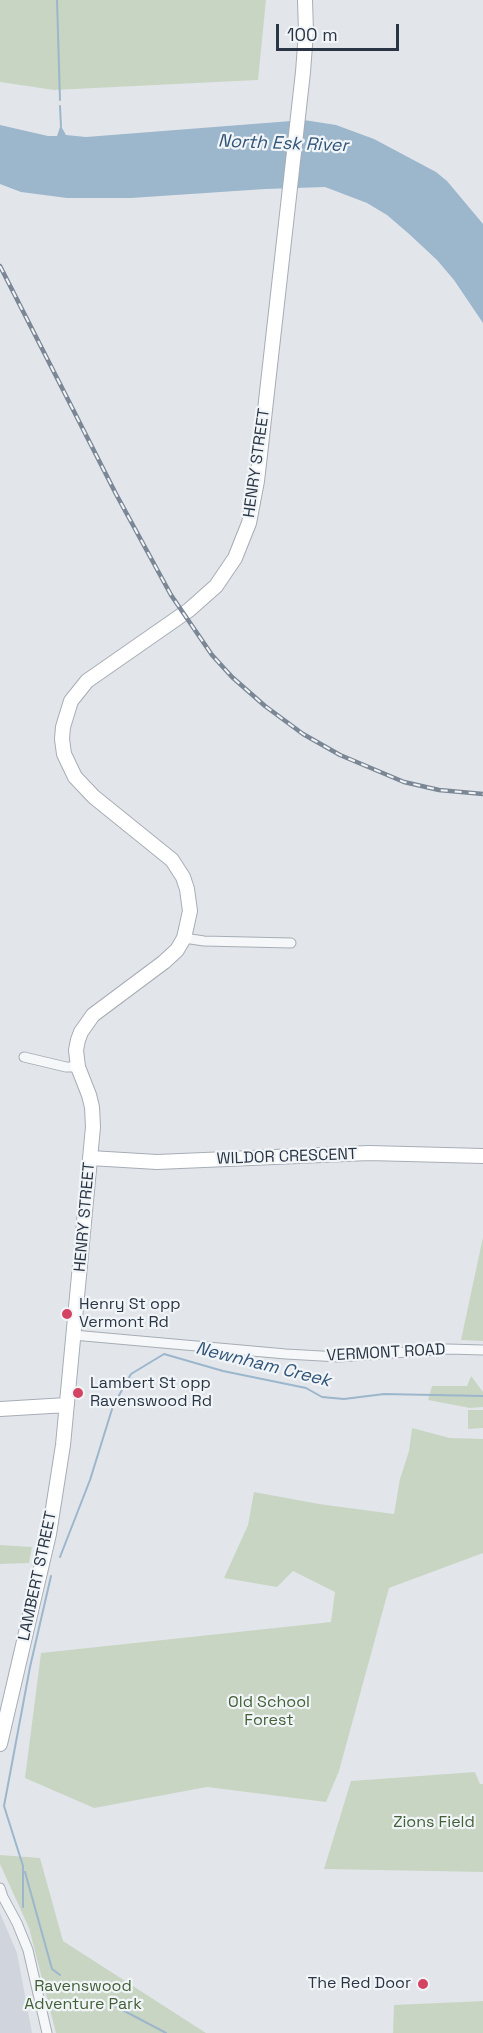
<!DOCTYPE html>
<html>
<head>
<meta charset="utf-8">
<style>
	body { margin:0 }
	#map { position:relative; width:483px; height:2033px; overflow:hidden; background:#e2e6eb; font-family:"Space Grotesk",sans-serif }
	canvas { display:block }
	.scale { position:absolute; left:276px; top:24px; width:123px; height:27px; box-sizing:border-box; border:3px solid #293544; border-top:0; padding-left:8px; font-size:18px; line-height:21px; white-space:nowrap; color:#293544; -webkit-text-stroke:4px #f2f5f8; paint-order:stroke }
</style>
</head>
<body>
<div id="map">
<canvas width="483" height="2033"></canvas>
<div class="scale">100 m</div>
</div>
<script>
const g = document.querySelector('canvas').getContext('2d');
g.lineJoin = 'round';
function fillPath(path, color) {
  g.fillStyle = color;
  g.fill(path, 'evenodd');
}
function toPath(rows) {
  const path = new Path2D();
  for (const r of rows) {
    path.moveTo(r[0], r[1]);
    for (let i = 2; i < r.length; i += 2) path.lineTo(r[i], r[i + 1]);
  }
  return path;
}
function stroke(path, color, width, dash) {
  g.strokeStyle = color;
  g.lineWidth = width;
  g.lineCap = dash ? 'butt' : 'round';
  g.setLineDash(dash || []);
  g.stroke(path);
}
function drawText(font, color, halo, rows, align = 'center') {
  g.font = font + ' "Space Grotesk",sans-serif';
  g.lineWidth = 4.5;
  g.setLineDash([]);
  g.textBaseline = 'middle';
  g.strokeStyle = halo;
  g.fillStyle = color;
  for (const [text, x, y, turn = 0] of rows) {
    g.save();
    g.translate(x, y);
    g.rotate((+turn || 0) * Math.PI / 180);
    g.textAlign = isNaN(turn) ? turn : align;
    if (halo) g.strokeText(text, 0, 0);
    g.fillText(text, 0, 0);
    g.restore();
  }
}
const built = toPath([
	[0,1913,17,1953,32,2033,0,2033]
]);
const green = toPath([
	[0,0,266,0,258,80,54,90,0,82],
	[483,1237,483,1341,461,1340],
	[471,1376,483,1392,483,1407,470,1408,428,1400,432,1386,467,1386],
	[468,1410,483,1410,483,1428,468,1429],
	[412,1428,450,1438,483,1439,483,1553,389,1588,339,1771,326,1802,207,1787,94,1808,25,1778,41,1653,331,1622,335,1592,293,1571,277,1587,224,1578,248,1525,254,1492,319,1504,394,1514,400,1479,409,1451],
	[0,1545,32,1547,29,1563,0,1564],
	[475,1772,480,1784,483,1784,483,1872,324,1869,351,1781],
	[0,1855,40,1858,63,1941,206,2033,56,2033,29,1928,0,1864],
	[483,2001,483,2033,393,2033,394,2005]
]);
const water = toPath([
	[304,120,336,125,374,139,436,172,447,181,483,224,483,323,454,280,437,260,408,233,387,215,367,203,325,187,265,189,131,198,67,198,21,192,0,184,0,125,48,136,57,136,60,127,62,128,66,135,86,137]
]);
const stream = toPath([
	[57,0,60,100],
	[60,106,61,127],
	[60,1557,90,1480,113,1406,131,1374,164,1354,223,1371,306,1388,322,1397,344,1399,384,1394,483,1396],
	[25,1872,52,1969,60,1975],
	[23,1907,23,1866,4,1806,30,1667,51,1576],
	[113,2005,166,2033]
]);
const street = toPath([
	[184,938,204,941,291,943],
	[24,1057,66,1067,78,1067],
	[73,1335,286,1354,339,1357,448,1349,483,1350],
	[0,1888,3,1897,17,1923,28,1950,47,2033]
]);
const secondary = toPath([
	[90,1158,157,1162,369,1153,483,1156],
	[0,1409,67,1405],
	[0,1744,49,1534,63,1445,93,1127,92,1107,89,1095,78,1067,76,1050,78,1040,81,1032,93,1015,164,962,177,950,184,938,190,911,187,889,183,877,172,860,94,797,75,777,64,754,62,739,63,727,71,701,87,681,189,610,216,586,235,558,249,523,257,481,303,72,306,32,305,0]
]);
const rail = toPath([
	[0,266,116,494,171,595,212,655,232,677,265,706,303,734,340,755,404,782,439,790,483,794]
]);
const markers = [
	[67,1314,6,"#d44362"],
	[78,1393,6,"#d44362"],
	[423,1984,6,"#d44362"]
];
const streetNames = [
	["HENRY STREET",257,463,-82],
	["WILDOR CRESCENT",287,1157,-2],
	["HENRY STREET",85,1217,-85],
	["VERMONT ROAD",386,1353,-3],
	["LAMBERT STREET",38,1576,-78]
];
const poiNames = [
	["Henry St opp",79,1305],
	["Vermont Rd",79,1323],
	["Lambert St opp",90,1384],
	["Ravenswood Rd",90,1402],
	["The Red Door",411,1984,"right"]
];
const parkNames = [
	["Old School",269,1703],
	["Forest",269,1721],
	["Zions Field",434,1823],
	["Ravenswood",83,1987],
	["Adventure Park",83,2005]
];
const waterNames = [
	["North Esk River",283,144,2],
	["Newnham Creek",263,1365,14]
];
fillPath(built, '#d0d5dd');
fillPath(green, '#c9d5c3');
fillPath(water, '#9cb6cc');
stroke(stream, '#9cb6cc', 2);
stroke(street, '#a7adb6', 11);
stroke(secondary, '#a7adb6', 16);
stroke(street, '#f5f7f9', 9);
stroke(secondary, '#fff', 14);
stroke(rail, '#7b8795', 4.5);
stroke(rail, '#f2f5f8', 2, [7]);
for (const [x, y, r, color] of markers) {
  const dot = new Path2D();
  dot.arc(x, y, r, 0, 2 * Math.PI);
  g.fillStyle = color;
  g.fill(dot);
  stroke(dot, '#f2f5f8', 2);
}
drawText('16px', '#293544', '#f2f5f8', streetNames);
drawText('16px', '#293544', '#f2f5f8', poiNames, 'left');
drawText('16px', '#416036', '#f2f5f8', parkNames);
drawText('italic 18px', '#31567a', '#f2f5f8', waterNames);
</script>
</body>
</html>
